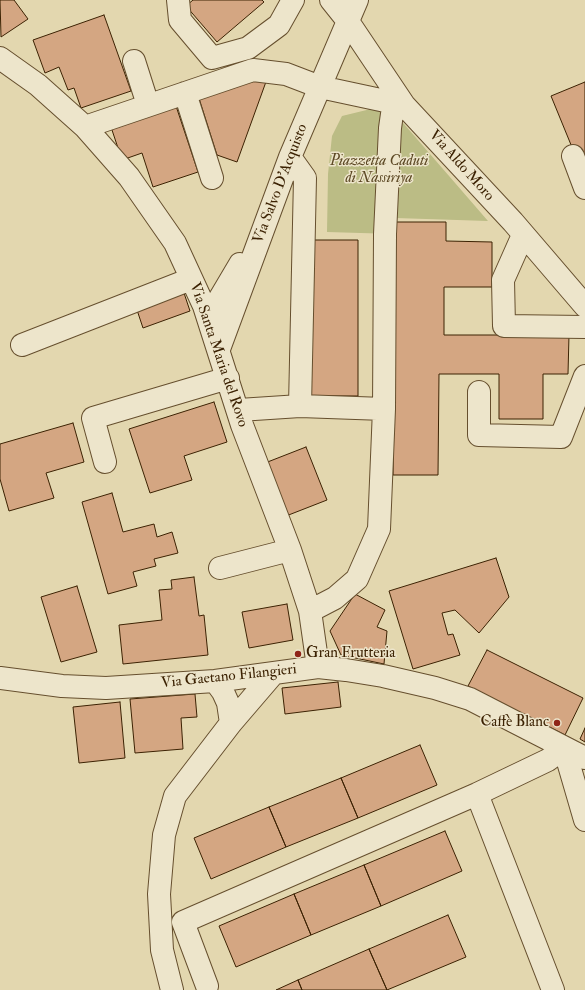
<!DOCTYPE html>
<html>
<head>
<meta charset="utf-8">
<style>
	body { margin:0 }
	canvas { display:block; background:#e3d7af }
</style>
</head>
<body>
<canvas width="585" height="990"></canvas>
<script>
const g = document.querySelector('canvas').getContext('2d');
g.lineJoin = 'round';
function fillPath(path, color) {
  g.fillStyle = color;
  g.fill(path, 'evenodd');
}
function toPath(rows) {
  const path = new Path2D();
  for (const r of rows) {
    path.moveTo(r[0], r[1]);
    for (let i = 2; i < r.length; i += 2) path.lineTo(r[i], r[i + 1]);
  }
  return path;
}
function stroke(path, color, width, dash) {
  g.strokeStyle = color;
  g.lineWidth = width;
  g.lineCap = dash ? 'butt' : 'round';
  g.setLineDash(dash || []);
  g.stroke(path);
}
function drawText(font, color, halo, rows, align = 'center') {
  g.font = font + ' "IM FELL Double Pica",serif';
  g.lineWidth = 3;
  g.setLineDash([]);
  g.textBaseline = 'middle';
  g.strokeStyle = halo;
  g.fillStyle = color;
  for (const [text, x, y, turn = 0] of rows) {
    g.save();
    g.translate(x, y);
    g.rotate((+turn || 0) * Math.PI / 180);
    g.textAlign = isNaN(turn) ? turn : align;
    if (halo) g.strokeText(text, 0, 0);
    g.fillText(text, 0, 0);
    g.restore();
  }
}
const green = toPath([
	[383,106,404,124,488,221,395,218,394,234,327,232,328,174,332,136,342,116]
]);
const building = toPath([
	[0,0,14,0,28,19,1,37,0,0],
	[193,0,262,0,264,2,217,42,186,6,193,0],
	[104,15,131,91,81,108,74,88,68,90,59,67,45,73,33,40,104,15],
	[267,79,237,162,217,155,197,92,267,79],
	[585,82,585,179,551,96,585,82],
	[174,100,198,172,153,187,142,153,122,160,109,121,174,100],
	[394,222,446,222,446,241,492,242,492,287,444,287,444,335,569,335,568,374,543,374,543,419,499,419,499,374,439,374,438,475,393,475,394,222],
	[310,240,358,240,358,396,309,396,310,240],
	[183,290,190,311,143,328,136,307,183,290],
	[214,402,227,442,184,456,192,480,150,493,129,429,214,402],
	[73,423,84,462,46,473,54,498,9,511,0,479,0,444,73,423],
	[306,447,327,500,286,516,265,463,306,447],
	[112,493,123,532,154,524,157,537,172,532,178,553,154,559,156,566,133,572,137,586,108,594,82,502,112,493],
	[496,558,509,597,479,633,455,610,442,613,448,635,453,634,460,655,413,669,389,591,496,558],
	[194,577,199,616,204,615,208,655,123,664,119,625,162,620,159,590,172,589,171,580,194,577],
	[77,586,97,652,61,662,41,597,77,586],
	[355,594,385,610,377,627,387,631,384,664,341,655,330,631,355,594],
	[287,604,293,640,249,648,242,612,287,604],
	[487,650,583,698,565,735,468,686,487,650],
	[338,682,341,707,285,714,282,688,338,682],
	[195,694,197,717,181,718,183,749,135,753,130,699,195,694],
	[120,702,125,758,79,763,73,707,120,702],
	[585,728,585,742,580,739,585,728],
	[420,745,437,785,358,818,341,778,420,745],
	[341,778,358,818,286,847,269,807,341,778],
	[269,807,286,847,211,879,194,838,269,807],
	[445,831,462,871,381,906,364,865,445,831],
	[364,865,381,906,311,935,294,894,364,865],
	[294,894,311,935,236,967,219,926,294,894],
	[448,915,466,957,387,990,369,949,448,915],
	[369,949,387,990,302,990,298,980,369,949],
	[298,980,302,990,276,990,298,980]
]);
const minor = toPath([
	[178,0,180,20,212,58,248,48,279,25,293,0],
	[331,0,347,20,404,105,513,222,585,306],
	[0,58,38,85,85,127,129,177,175,243,204,306,242,425,290,550,310,611,318,667],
	[134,61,148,105],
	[185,93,212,178],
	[85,127,253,70,286,74,320,87,404,105],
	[573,156,585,188],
	[290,157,305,178,300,406],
	[523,235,503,280,504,326,585,327],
	[208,318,240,264],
	[22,345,191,279],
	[219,349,290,157,357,0],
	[479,392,479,435,561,437,585,376],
	[239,410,300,406,384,409],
	[105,462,93,418,228,378],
	[220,568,290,550],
	[310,611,335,598,357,579,379,529,384,409,385,234,390,128,392,114,404,105],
	[0,678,62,686,106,688,215,681,318,667,346,670,383,676,435,688,470,699,585,758],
	[215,681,223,692,228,703,231,723],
	[477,794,553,990],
	[207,986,183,922,477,794,548,760,564,748,585,820],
	[172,990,162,950,159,894,164,835,175,796,231,723,273,674]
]);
const markers = [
	[298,654,4,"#8f2418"],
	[557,723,4,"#8f2418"]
];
const parkNames = [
	["Piazzetta Caduti",379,162],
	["di Nassiriya",379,179]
];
const streetNames = [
	["Via Aldo Moro",461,166,48],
	["Via Salvo D'Acquisto",281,184,-69],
	["Via Santa Maria del Rovo",218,355,71],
	["Via Gaetano Filangieri",229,677,-6]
];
const poiNames = [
	["Gran Frutteria",306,654],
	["Caffè Blanc",549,723,"right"]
];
fillPath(green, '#bbbc85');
fillPath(building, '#d4a682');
stroke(building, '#3c2203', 1);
stroke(minor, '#664f2e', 24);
stroke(minor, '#ede5cb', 22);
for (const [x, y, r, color] of markers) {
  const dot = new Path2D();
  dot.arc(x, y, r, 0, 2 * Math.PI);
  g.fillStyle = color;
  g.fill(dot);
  stroke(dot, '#ede5cb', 1.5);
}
drawText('italic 15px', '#5c4824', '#ede5cb', parkNames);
drawText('15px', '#3c2203', '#ede5cb', streetNames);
drawText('15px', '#3c2203', '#ede5cb', poiNames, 'left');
</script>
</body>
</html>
